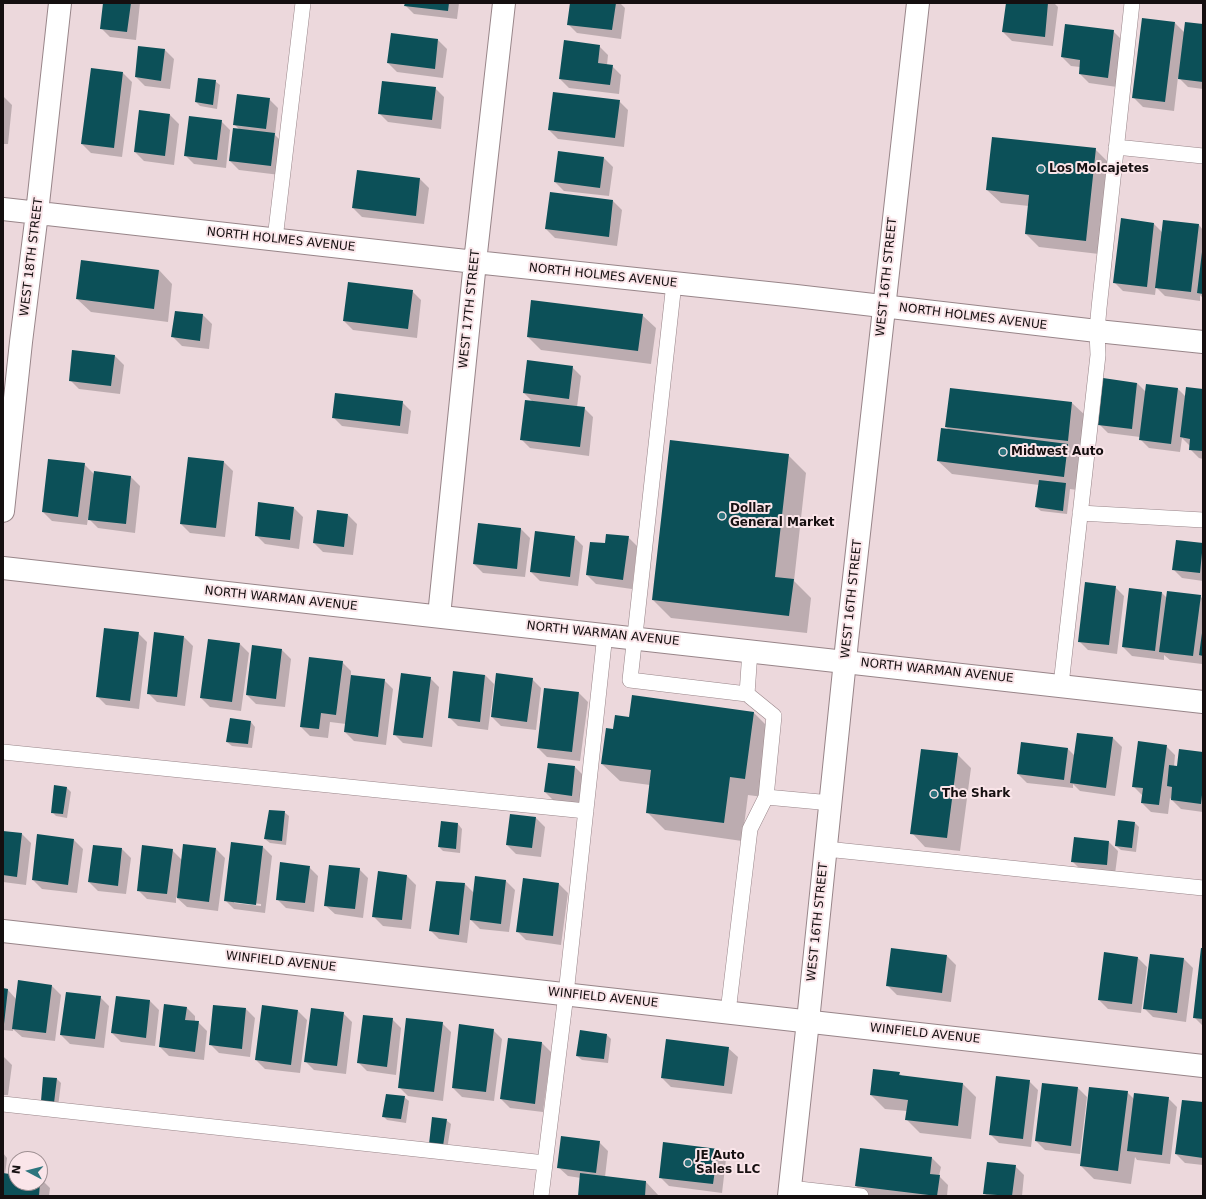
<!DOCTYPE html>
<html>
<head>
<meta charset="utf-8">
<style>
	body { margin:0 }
	#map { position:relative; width:1206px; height:1199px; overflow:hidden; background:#ecd8dc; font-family:"DejaVu Sans",sans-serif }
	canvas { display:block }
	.frame { position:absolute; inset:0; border:4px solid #150f10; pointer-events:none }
	.north { position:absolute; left:8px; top:1151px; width:40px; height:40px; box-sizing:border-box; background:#fae5e9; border:1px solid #9e8f92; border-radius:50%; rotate:277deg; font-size:11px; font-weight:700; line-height:16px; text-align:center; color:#150f10 }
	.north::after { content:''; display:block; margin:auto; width:14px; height:18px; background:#2d757e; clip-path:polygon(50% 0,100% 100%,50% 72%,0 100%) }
</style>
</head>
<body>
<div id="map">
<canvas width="1206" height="1199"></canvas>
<div class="frame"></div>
<div class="north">N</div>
</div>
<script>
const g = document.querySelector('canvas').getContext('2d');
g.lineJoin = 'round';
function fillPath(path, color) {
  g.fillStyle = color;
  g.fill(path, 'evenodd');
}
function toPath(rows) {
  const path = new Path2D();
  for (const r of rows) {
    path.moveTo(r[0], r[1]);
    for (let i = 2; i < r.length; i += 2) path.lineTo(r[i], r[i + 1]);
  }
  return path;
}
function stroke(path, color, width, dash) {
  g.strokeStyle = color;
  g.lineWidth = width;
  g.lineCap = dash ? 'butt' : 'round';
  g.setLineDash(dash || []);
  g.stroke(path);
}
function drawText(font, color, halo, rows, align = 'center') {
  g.font = font + ' "DejaVu Sans",sans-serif';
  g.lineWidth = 4;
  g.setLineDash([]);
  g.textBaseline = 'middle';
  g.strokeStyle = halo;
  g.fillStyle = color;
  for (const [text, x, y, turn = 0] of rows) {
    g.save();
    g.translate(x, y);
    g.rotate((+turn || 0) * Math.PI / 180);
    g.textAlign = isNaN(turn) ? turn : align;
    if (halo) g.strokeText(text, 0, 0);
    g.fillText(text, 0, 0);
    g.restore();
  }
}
const shadow = toPath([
	[104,3,140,3,136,40,110,37,101,28],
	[406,3,459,3,457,19,414,14,405,5],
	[571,3,620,3,625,8,621,39,577,33,568,24],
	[1007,3,1054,3,1058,7,1053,46,1012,41,1003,32],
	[1175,23,1185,33,1203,25,1203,89,1188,87,1178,77,1174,111,1143,107,1134,98],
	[1113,31,1122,40,1117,87,1089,83,1080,74,1080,67,1071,66,1062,57],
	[438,40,447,49,443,78,397,72,388,63],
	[599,46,608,55,607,65,612,66,621,75,619,94,569,88,560,79],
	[165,50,174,59,170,89,145,86,136,77],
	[123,73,132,82,122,157,91,153,82,144],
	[215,81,220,85,217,109,200,106,196,102],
	[435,88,444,97,441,129,388,122,379,113],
	[3,96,12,105,8,144,3,144],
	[269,99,278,108,275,135,283,143,280,175,239,170,230,161,240,130,234,124],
	[619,101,628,110,624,147,558,139,549,130],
	[170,115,179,124,174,165,144,161,135,152],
	[221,121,230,130,226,168,194,164,185,155],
	[1095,149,1109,163,1099,254,1039,247,1026,234,1029,206,1001,203,987,190],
	[604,158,613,167,609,196,564,191,555,182],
	[420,179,429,188,424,224,362,217,353,208],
	[613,201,622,210,617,246,555,238,546,229],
	[1154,224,1163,233,1199,225,1203,230,1203,298,1200,295,1200,301,1165,296,1156,287,1155,295,1123,291,1114,282],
	[159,270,172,284,168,322,91,312,77,299],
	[412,291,421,300,417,338,353,330,344,321],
	[203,315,212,324,209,349,182,346,173,337],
	[642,315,656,328,651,364,541,350,528,337],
	[115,356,124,365,120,394,79,389,70,380],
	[572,367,581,376,577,407,584,408,593,417,589,456,530,448,521,439,533,402,524,393],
	[1137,383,1146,392,1178,389,1186,397,1203,390,1203,459,1199,458,1190,449,1190,446,1182,438,1180,452,1149,448,1140,439,1140,437,1108,433,1099,424],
	[951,389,1072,403,1086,416,1081,454,1077,454,1081,458,1077,490,1070,489,1067,514,1041,511,1036,507,1039,485,952,474,938,461,949,430,946,427],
	[402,402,411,411,408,434,342,426,333,417],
	[788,455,806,473,794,581,811,598,807,633,671,618,653,600],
	[224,462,233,471,225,537,190,533,181,524],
	[84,464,94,474,131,477,140,486,135,533,98,528,88,518,87,525,52,521,43,512],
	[294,508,303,517,299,549,265,544,256,535],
	[348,515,357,524,353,555,323,552,314,543],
	[521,529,530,538,525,577,483,573,474,564],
	[574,537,583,546,578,586,540,581,531,572],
	[628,537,637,546,632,589,596,584,587,575,606,544],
	[1177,541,1203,544,1203,581,1182,578,1173,569],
	[1115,587,1124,596,1117,654,1088,650,1079,641],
	[1162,593,1167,598,1200,596,1203,599,1203,658,1202,664,1170,660,1164,655,1164,660,1132,656,1123,647],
	[138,633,147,642,139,709,106,705,97,696],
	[184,637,193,646,185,706,157,702,148,693],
	[240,644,249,653,241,711,210,707,201,698],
	[282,650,291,659,285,707,256,704,247,695],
	[342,662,351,671,351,676,384,680,393,689,386,745,354,741,345,732,346,724,330,722,328,738,310,736,301,727],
	[485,675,494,684,488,730,458,726,449,717],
	[430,678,439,687,432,747,403,743,394,734],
	[532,679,541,688,536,730,501,726,492,717],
	[579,693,588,702,580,761,547,757,538,748],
	[753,712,771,730,763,797,748,795,742,841,665,830,647,812,650,785,620,781,602,764,614,731,629,718],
	[251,722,255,727,252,748,232,746,227,742],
	[1113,738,1122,747,1115,796,1080,791,1073,784,1073,788,1027,783,1018,774,1068,749,1075,756],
	[1166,746,1175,755,1174,767,1177,767,1203,753,1203,812,1181,809,1170,798,1168,814,1151,812,1142,803,1142,795,1133,786],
	[957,754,971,768,960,851,925,847,912,833],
	[575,767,584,776,580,804,554,801,545,792],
	[66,787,71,792,67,818,56,816,52,812],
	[284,812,289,816,286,845,270,843,265,839],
	[536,818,545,827,541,857,516,854,507,845],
	[1135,823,1139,827,1136,852,1121,850,1116,846],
	[458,824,462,829,460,853,443,851,439,847],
	[3,832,22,834,31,843,26,885,3,882],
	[74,840,83,849,77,893,42,889,33,880],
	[1109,842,1118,851,1115,874,1081,870,1072,861],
	[263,847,272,856,265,913,234,909,225,900],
	[234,901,261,904,261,906,234,903],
	[122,849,131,858,126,894,98,891,89,882],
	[216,849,225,858,218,911,187,907,176,897,176,903,147,899,138,890,172,850,182,860],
	[309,867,318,876,314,912,286,908,277,899],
	[359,869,368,878,363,918,335,914,325,905],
	[379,872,407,876,416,885,411,929,383,926,374,917],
	[506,881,515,890,509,932,480,929,470,919,467,943,439,939,430,930,465,884,474,893],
	[559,884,568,893,561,945,526,940,517,931],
	[1203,949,1203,1026,1194,1017],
	[947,956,956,965,951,1002,897,995,888,986],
	[1138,958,1147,967,1141,1013,1108,1009,1099,1000],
	[1184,959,1193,968,1186,1022,1153,1017,1144,1008],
	[52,986,61,995,55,1041,22,1037,13,1029,13,1031,3,1030,3,989,8,990,16,999],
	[100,997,109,1006,104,1048,70,1044,61,1035],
	[117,997,150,1001,159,1010,155,1046,121,1042,112,1033],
	[186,1007,195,1016,195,1022,198,1022,207,1031,204,1060,169,1056,160,1047],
	[246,1009,255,1018,250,1057,219,1053,210,1044],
	[298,1011,307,1020,300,1073,265,1069,256,1060],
	[343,1013,352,1022,346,1074,314,1070,305,1061],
	[392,1019,401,1028,396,1075,367,1071,358,1062],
	[442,1023,451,1032,443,1101,408,1096,399,1087],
	[493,1030,502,1039,494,1101,462,1097,453,1088],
	[607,1035,611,1039,608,1063,582,1060,577,1056],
	[542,1043,551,1052,543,1112,510,1108,501,1099],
	[728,1048,738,1057,732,1094,671,1087,662,1078],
	[3,1056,12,1065,8,1095,3,1095],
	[899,1073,902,1076,963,1084,976,1097,971,1139,920,1133,906,1119,907,1111,885,1109,871,1095],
	[44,1078,57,1079,61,1083,58,1107,46,1105],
	[1029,1081,1038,1090,1031,1147,999,1143,990,1134],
	[1078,1088,1087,1097,1080,1154,1045,1150,1036,1141],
	[1127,1092,1134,1099,1168,1098,1177,1107,1170,1164,1137,1160,1135,1157,1131,1184,1094,1179,1081,1166],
	[404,1097,409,1101,406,1123,387,1120,383,1116],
	[1203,1103,1203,1165,1185,1163,1176,1154],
	[446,1120,451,1124,447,1150,434,1148],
	[599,1142,608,1151,605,1177,646,1182,659,1196,579,1196,581,1178,568,1176,558,1167],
	[717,1150,726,1159,722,1193,669,1186,660,1177],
	[3,1153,7,1158,5,1175,16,1176,16,1183,40,1183,41,1179,50,1188,49,1196,3,1196],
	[932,1158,941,1167,939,1176,948,1185,947,1196,872,1196,865,1195,856,1186],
	[1015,1166,1024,1175,1022,1196,987,1196,985,1194]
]);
const building = toPath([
	[103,3,131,3,127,32,100,29],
	[405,3,449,3,448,11,404,6],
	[570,3,616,3,612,30,567,25],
	[1006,3,1048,3,1045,37,1002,32],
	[1142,18,1175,22,1165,102,1132,98],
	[1185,22,1203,24,1203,82,1178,79],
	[1065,24,1114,30,1108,78,1079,74,1080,60,1061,57],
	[391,33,438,39,435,69,387,63],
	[564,40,600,45,598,63,613,65,610,85,559,79],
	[138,46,165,49,161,81,135,77],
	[91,68,123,72,114,148,81,144],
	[198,78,216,80,213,105,195,102],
	[382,81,436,87,432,120,378,114],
	[553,92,620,100,615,138,548,130],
	[237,94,270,98,266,129,233,125],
	[139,110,170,114,165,156,134,152],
	[189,116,222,120,217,160,184,156],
	[233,128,275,133,271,166,229,161],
	[992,137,1096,148,1086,241,1025,234,1029,195,986,190],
	[558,151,604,157,600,188,554,182],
	[357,170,420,178,416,216,352,208],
	[550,192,613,200,609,237,545,229],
	[1121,218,1154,223,1147,287,1113,283],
	[1163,220,1199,224,1191,292,1155,288],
	[1202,252,1203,252,1203,294,1197,293],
	[81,260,159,270,154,309,76,299],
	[348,282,413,290,408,329,343,321],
	[531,300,643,314,638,351,527,337],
	[175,311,203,314,200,341,171,337],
	[72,350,115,355,111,386,69,381],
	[527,360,573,366,569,399,523,393],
	[1103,378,1137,383,1132,429,1098,425],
	[1146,384,1178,388,1171,444,1139,440],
	[1186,387,1203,389,1203,451,1189,450,1190,439,1180,437],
	[950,388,1072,402,1068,441,945,427],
	[335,393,403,401,400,426,332,418],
	[525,400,585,407,580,447,520,440],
	[941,428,1068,444,1064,477,937,461],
	[670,440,789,454,775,577,794,579,789,616,652,600],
	[188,457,224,461,216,528,180,524],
	[48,459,85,463,78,517,42,512],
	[94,471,131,476,126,524,88,520],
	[1039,480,1066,483,1063,511,1035,507],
	[258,502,294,507,290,540,255,536],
	[317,510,348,514,344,547,313,543],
	[478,523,521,528,517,569,473,564],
	[535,531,575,536,570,577,530,572],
	[606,534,629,536,623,580,586,575,590,542,605,543],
	[1176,540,1203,543,1200,573,1172,570],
	[1085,582,1116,586,1109,645,1078,642],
	[1129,588,1162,592,1155,651,1122,647],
	[1167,591,1201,595,1193,656,1159,652],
	[104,628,139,632,130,701,96,697],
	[154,632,184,636,177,697,147,694],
	[1202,633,1203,633,1203,656,1199,655],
	[208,639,240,643,232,702,200,698],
	[252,645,282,649,276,699,246,695],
	[309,657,343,661,336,715,321,713,319,729,300,727],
	[453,671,485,675,480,722,448,718],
	[401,673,431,677,423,738,393,735],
	[496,673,533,678,527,722,491,717],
	[351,675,385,679,378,737,344,732],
	[544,688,579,692,572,752,537,748],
	[632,695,754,712,745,779,730,777,724,823,646,813,651,770,601,764,606,728,613,729,615,715,629,717],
	[230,718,251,721,248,744,226,742],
	[1077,733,1113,737,1106,788,1070,783],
	[1138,741,1167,745,1159,805,1141,803,1143,788,1132,787],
	[1021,742,1068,748,1064,780,1017,774],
	[921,749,958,753,947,838,910,834],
	[1179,749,1203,752,1203,786,1201,804,1171,800,1172,787,1167,786,1169,765,1177,766],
	[548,763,575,766,572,796,544,792],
	[54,785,67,787,63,814,51,813],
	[269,810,285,811,282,841,264,839],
	[510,814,536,817,532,848,506,845],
	[1118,820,1135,822,1132,848,1115,846],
	[441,821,458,823,456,849,438,847],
	[3,831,22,833,17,877,3,875],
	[37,834,74,839,68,885,32,880],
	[1074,837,1109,841,1107,865,1071,862],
	[231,842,263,846,256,905,224,901],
	[183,844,216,848,209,902,177,898],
	[93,845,122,848,118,886,88,882],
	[142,845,173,849,167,894,137,891],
	[280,862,310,866,305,903,276,900],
	[329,865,360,868,355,909,324,906],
	[378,871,407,875,402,920,372,917],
	[475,876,506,880,501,924,470,920],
	[523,878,559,883,553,936,516,932],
	[436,881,465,883,459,935,429,931],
	[891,948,947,955,942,993,886,986],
	[1201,948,1203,948,1203,1019,1193,1018],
	[1104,952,1138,957,1132,1004,1098,1000],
	[1150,954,1184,958,1177,1013,1143,1009],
	[18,980,52,985,46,1033,12,1029],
	[3,988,8,989,4,1024,3,1024],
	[66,992,101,996,95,1039,60,1035],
	[116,996,150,1000,146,1038,111,1033],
	[164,1004,187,1007,185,1020,199,1021,195,1052,159,1047],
	[213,1005,246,1008,242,1049,209,1045],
	[262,1005,298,1010,291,1065,255,1060],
	[311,1008,344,1012,337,1066,304,1062],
	[363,1015,393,1018,387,1067,357,1063],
	[406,1018,443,1022,434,1092,398,1088],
	[459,1024,494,1029,486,1092,452,1088],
	[580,1030,607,1034,604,1059,576,1056],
	[508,1038,542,1042,535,1104,500,1099],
	[666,1039,729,1047,724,1086,661,1078],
	[873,1069,900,1072,899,1075,963,1083,958,1126,905,1120,908,1100,870,1095],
	[996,1076,1030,1080,1023,1139,989,1135],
	[43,1077,57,1078,54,1103,41,1101],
	[1042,1083,1078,1087,1071,1146,1035,1141],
	[1089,1087,1128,1091,1118,1171,1080,1166],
	[1134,1093,1169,1097,1162,1155,1127,1151],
	[386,1094,405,1096,401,1119,382,1117],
	[1182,1100,1203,1102,1203,1158,1175,1154],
	[432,1117,447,1119,443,1146,429,1144],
	[561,1136,600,1141,596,1173,557,1168],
	[663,1142,718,1149,713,1184,659,1178],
	[860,1148,932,1157,930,1174,940,1175,937,1196,855,1186],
	[987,1162,1016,1165,1012,1196,983,1194],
	[3,1173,16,1175,16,1183,40,1183,39,1196,3,1196],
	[580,1173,646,1181,645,1196,578,1196]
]);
const lane = toPath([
	[1116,147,1203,156],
	[275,239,303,3],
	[674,283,630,680,747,694,774,716,766,797,750,829,728,1012],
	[1080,513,1203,520],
	[1061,685,1098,355,1097,331,1099,308,1132,3],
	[747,694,750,651],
	[3,752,586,811],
	[766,797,831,803],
	[826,849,1203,888],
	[3,1104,545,1163],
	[790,1188,861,1196],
	[541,1196,566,994,605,634]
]);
const street = toPath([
	[3,209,475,262,796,296,1097,331,1203,342],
	[3,511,21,342,37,213,60,3],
	[3,568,1203,702],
	[439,616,475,262,504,3],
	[3,931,1203,1066]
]);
const primary = toPath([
	[789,1196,808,1021,847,641,918,3]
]);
const markers = [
	[1041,169,4,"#2d757e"],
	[1003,452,4,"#2d757e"],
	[722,516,4,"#2d757e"],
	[934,794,4,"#2d757e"],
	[688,1163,4,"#2d757e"]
];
const poiNames = [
	["Los Molcajetes",1049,169],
	["Midwest Auto",1011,452],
	["Dollar",730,509],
	["General Market",730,523],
	["The Shark",942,794],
	["JE Auto",696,1156],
	["Sales LLC",696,1170]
];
const streetNames = [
	["NORTH HOLMES AVENUE",281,240,6],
	["WEST 18TH STREET",32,257,-83],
	["NORTH HOLMES AVENUE",603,276,6],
	["WEST 16TH STREET",887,277,-84],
	["WEST 17TH STREET",470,309,-84],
	["NORTH HOLMES AVENUE",973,317,7],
	["NORTH WARMAN AVENUE",281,599,6],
	["WEST 16TH STREET",852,599,-84],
	["NORTH WARMAN AVENUE",603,634,6],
	["NORTH WARMAN AVENUE",937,671,6],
	["WEST 16TH STREET",818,922,-84],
	["WINFIELD AVENUE",281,962,6],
	["WINFIELD AVENUE",603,998,6],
	["WINFIELD AVENUE",925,1034,6]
];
fillPath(shadow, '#0003');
fillPath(building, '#0c5058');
stroke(lane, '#988589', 16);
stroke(street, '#988589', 24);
stroke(primary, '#988589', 24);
stroke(lane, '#fff', 15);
stroke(street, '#fff', 22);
stroke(primary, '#fff', 22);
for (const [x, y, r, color] of markers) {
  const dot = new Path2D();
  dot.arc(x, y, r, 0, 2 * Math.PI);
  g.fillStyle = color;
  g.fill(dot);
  stroke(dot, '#fae5e9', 1.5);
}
drawText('bold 12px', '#150f10', '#fae5e9', poiNames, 'left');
drawText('12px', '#150f10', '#fae5e9', streetNames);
</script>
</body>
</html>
